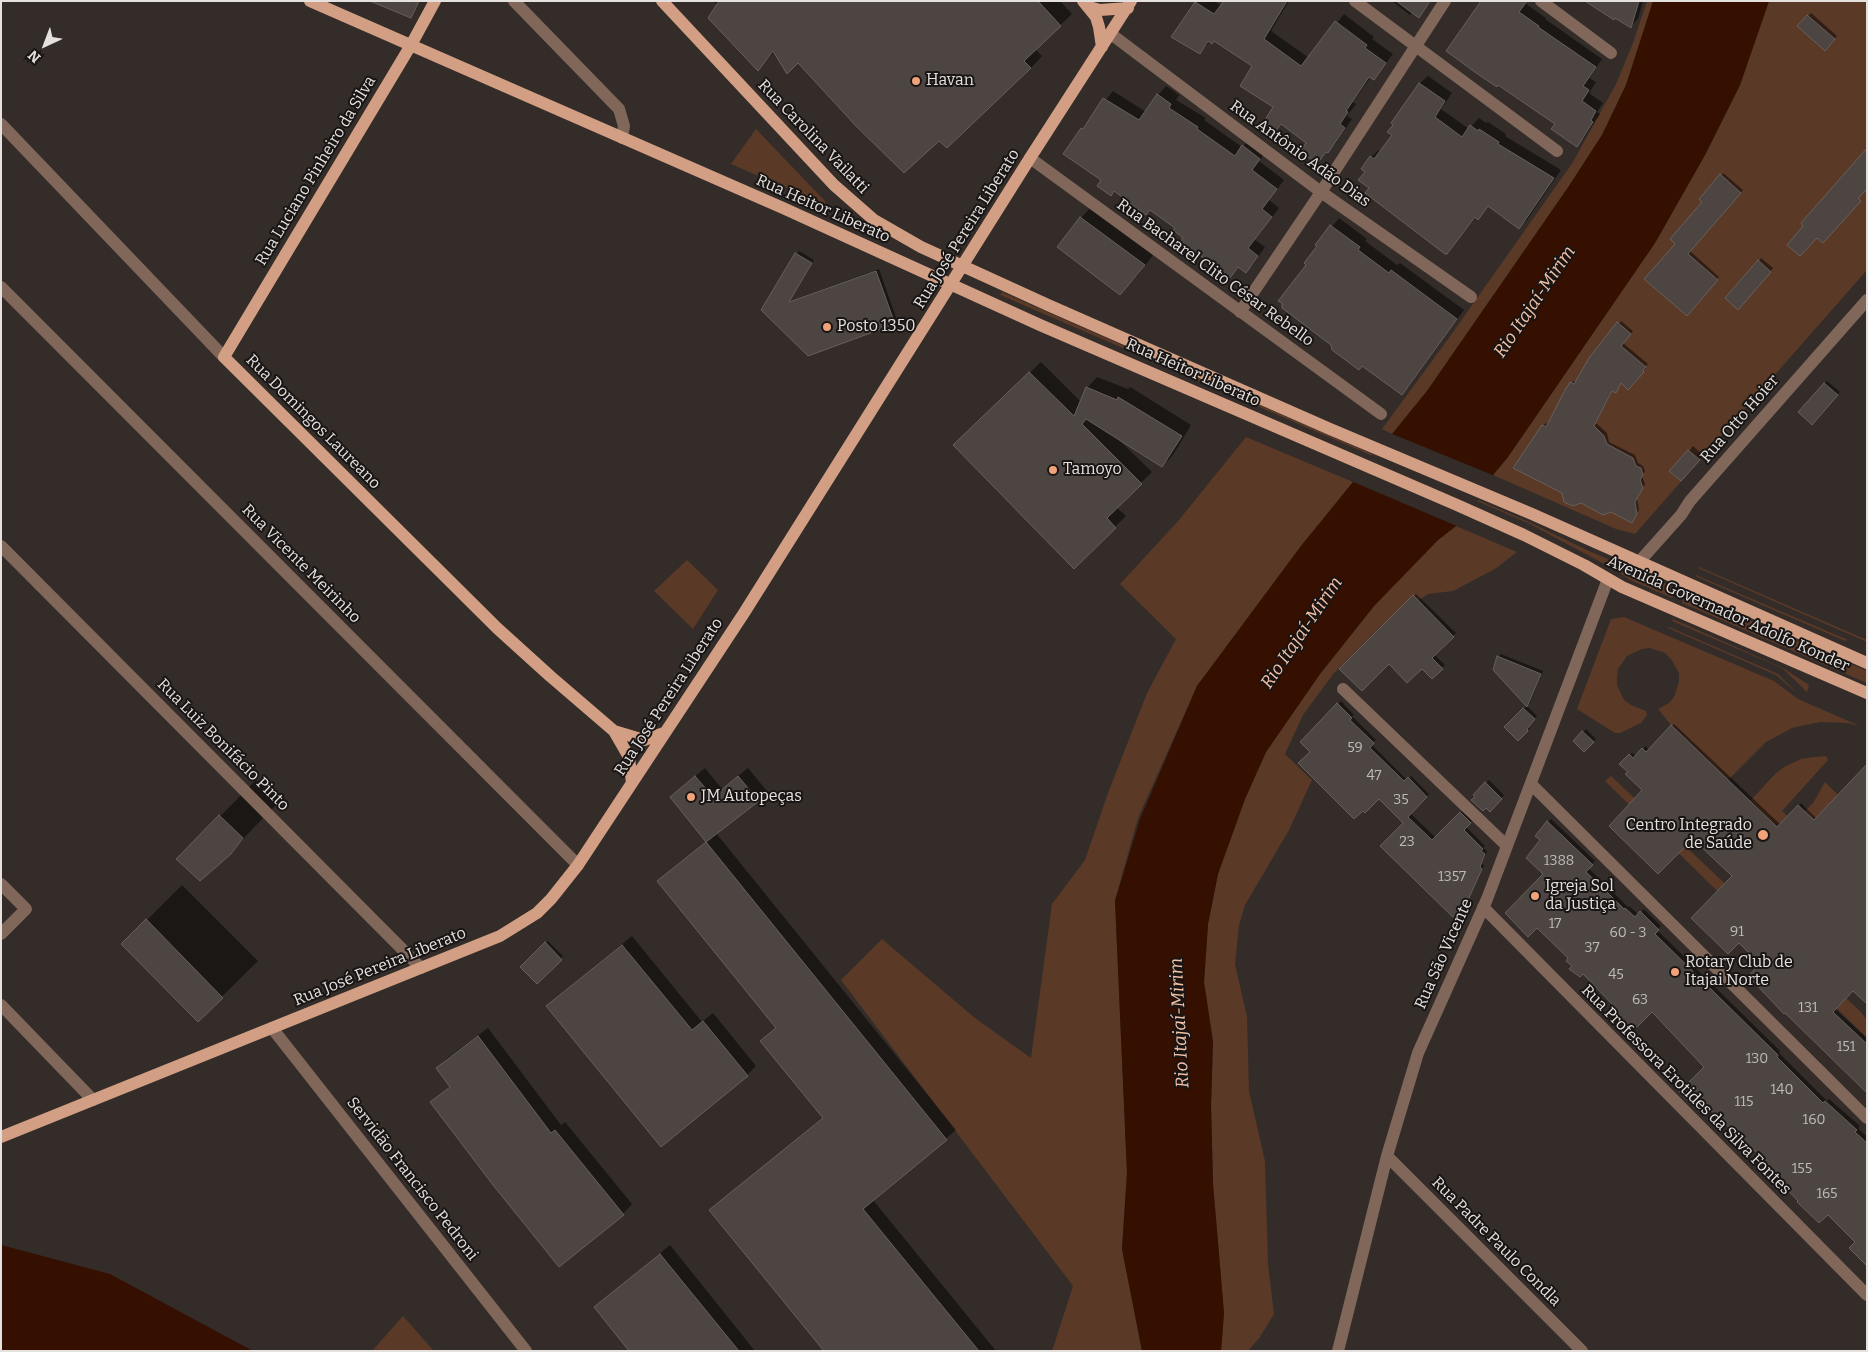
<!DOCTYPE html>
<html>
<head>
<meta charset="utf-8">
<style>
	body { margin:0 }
	#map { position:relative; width:1868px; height:1352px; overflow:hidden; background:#332c29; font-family:Bitter,serif }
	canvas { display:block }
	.frame { position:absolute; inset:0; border:2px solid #e5e1df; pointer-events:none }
	.north { position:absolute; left:20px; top:20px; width:50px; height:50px; -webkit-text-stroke:4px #181514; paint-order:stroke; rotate:223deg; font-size:14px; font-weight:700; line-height:20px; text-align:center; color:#e5e1df }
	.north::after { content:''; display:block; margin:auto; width:18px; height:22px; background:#e5e1df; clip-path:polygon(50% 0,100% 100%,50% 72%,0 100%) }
</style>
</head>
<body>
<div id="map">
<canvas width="1868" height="1352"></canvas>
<div class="frame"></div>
<div class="north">N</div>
</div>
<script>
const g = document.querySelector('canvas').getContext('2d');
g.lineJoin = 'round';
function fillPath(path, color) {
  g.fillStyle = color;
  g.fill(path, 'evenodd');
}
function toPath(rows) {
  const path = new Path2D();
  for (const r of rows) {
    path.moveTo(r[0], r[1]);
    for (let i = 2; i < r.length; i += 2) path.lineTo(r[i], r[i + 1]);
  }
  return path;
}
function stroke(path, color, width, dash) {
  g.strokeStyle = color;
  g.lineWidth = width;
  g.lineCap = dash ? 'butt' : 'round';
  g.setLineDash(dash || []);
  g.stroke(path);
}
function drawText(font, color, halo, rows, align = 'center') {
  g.font = font + ' Bitter,serif';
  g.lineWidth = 4;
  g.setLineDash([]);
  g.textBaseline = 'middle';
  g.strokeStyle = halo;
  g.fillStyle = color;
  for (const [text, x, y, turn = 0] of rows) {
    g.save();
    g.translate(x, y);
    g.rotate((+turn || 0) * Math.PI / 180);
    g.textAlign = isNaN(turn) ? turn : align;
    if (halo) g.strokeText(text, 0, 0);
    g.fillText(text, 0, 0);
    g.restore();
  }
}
const green = toPath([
	[1647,1,1653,1,1645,30,1626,85,1602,135,1569,186,1427,391,1392,434,1382,429,1451,335,1573,162,1616,84,1633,43],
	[1769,1,1867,1,1867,270,1635,534,1616,529,1493,475,1508,457,1655,243,1705,155,1740,85],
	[756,129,825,201,825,205,731,164],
	[1002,292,1213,385,1529,522,1589,551,1676,588,1672,598,1630,580,1617,571,1530,524,1000,295],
	[1246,437,1353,482,1301,546,1197,686,1138,818,1115,900,1127,1173,1122,1249,1142,1351,1052,1351,1073,1286,841,980,882,939,975,1018,1031,1058,1052,904,1085,860,1108,793,1147,693,1176,639,1120,584,1179,520],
	[1456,526,1517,552,1495,569,1453,591,1428,594,1382,625,1334,673,1303,715,1285,754,1312,780,1289,830,1245,905,1239,925,1235,964,1247,1017,1249,1091,1265,1161,1268,1264,1274,1314,1260,1337,1248,1351,1221,1351,1224,1313,1213,1184,1211,1105,1213,1042,1204,982,1208,924,1218,874,1245,799,1266,752,1320,674,1374,606,1438,540],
	[687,560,718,590,693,629,654,591],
	[1699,567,1867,640,1867,642,1698,568],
	[1696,575,1848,640,1845,641,1695,576],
	[1686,593,1867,671,1867,683,1682,603],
	[1624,617,1774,681,1798,699,1860,726,1847,723,1820,722,1792,728,1766,742,1728,780,1671,725,1658,709,1669,703,1674,697,1679,682,1679,673,1671,659,1665,653,1650,648,1642,649,1627,656,1618,669,1617,677,1617,685,1624,700,1631,705,1646,711,1647,715,1641,723,1620,733,1615,733,1577,709,1611,619],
	[1673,619,1783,668,1809,685,1807,692,1782,668,1672,621],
	[1669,627,1778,674,1798,694,1776,675,1668,628],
	[1814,757,1826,756,1828,760,1782,811,1794,822,1813,803,1825,782,1838,795,1834,881,1750,801,1776,773,1784,767,1801,759],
	[1611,776,1861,1012,1867,1020,1867,1038,1605,781],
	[403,1316,434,1351,372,1351]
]);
const water = toPath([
	[1653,1,1769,1,1740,85,1705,155,1655,243,1508,457,1493,475,1456,526,1438,540,1374,606,1320,674,1266,752,1245,799,1218,874,1208,924,1204,982,1213,1042,1211,1105,1213,1184,1224,1313,1221,1351,1142,1351,1122,1249,1127,1173,1115,901,1140,819,1197,686,1301,546,1427,391,1569,186,1602,135,1626,85],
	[1,1245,110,1274,253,1351,1,1351]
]);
const pier = toPath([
	[1390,433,1495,476,1459,527,1351,481]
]);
const shadow = toPath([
	[713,1,1060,1,1072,14,1035,49,1042,56,1031,68,939,139,798,62,774,52,758,69,718,5],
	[1198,1,1214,1,1222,6,1225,1,1289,1,1271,31,1309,58,1344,14,1374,37,1372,39,1393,54,1374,79,1371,77,1353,102,1356,104,1347,116,1352,119,1336,143,1317,162,1308,143,1282,124,1275,131,1275,107,1254,66,1214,40,1210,41,1200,53,1196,3],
	[1392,1,1431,1,1419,16,1413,12,1410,15],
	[1484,1,1528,1,1526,4,1546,18,1545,19,1602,59,1589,78,1596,82,1589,93,1603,103,1597,112,1600,114,1584,138,1576,145,1556,124],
	[1597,1,1643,1,1638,19,1631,26],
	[1811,13,1837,36,1825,49,1799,26],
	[1428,76,1452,93,1441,109,1469,129,1479,118,1486,123,1488,122,1506,134,1505,136,1561,170,1527,220,1519,227,1489,205,1478,218,1476,217,1447,253,1370,188,1367,171,1371,157,1379,150,1382,151,1394,135,1394,124,1392,123,1420,83],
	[1166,86,1179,95,1176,100,1206,118,1204,120,1242,147,1251,138,1267,150,1259,161,1284,180,1269,200,1279,208,1255,240,1265,247,1254,263,1246,272,1239,267,1230,276,1185,237,1177,227,1150,209,1115,190,1111,195,1103,179,1082,129,1113,91,1146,112,1158,95],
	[1723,173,1743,190,1690,251,1719,277,1686,314,1677,243],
	[1090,208,1153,255,1137,276,1120,293,1059,247,1081,218],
	[1339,218,1367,239,1365,241,1397,265,1400,263,1464,310,1410,385,1402,393,1307,264,1318,246,1317,245],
	[799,251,814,260,790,301,879,269,897,320,894,322,763,309],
	[1761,258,1773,268,1741,305,1759,261],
	[1621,321,1633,331,1623,343,1648,364,1645,367,1646,368,1628,388,1622,382,1616,391,1613,390,1596,423,1607,433,1609,442,1635,455,1638,463,1643,466,1645,471,1642,476,1645,484,1637,499,1639,510,1632,521,1543,426,1546,423,1549,425,1571,383,1574,381,1577,382],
	[1041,362,1081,402,1087,388,1097,377,1128,389,1130,387,1191,425,1173,455,1162,466,1119,440,1152,472,1116,507,1126,516,1074,567,955,445],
	[1827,381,1840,392,1812,423,1799,412],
	[1693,446,1703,455,1686,475,1689,451],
	[1416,594,1456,633,1434,654,1445,665,1432,678,1422,667,1389,662,1341,669],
	[1501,654,1543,671,1530,703,1527,706,1537,716,1528,726,1530,728,1518,740,1505,727,1527,706,1498,657],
	[1341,701,1354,715,1352,716,1376,740,1371,744,1407,780,1411,776,1429,794,1410,813,1436,838,1463,810,1473,819,1466,827,1485,846,1483,848,1487,851,1482,864,1484,865,1458,920,1404,823,1379,798,1311,752,1302,742],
	[1674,724,1781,825,1801,803,1817,819,1853,989,1835,1009,1867,1038,1867,1091,1762,964,1739,941,1734,876,1644,790,1621,764,1632,753,1636,756,1646,746,1649,750],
	[1586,729,1596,739,1584,750,1574,741],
	[705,768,722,789,748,768,767,791,716,833,956,1130,873,1200,996,1351,825,1351,710,1210,824,1117,762,1041,777,1027,659,881,707,841,681,788],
	[256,780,278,802,274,807,238,844,178,859],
	[1489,780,1504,795,1490,810,1475,795],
	[1551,819,1595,861,1588,868,1605,884,1628,907,1629,906,1639,915,1644,909,1661,926,1657,930,1780,1051,1779,1053,1827,1101,1829,1099,1860,1126,1858,1128,1867,1137,1867,1196,1857,1242,1828,1213,1785,1182,1706,1067,1652,1010,1619,1009,1583,973,1573,966,1544,873,1541,840,1548,822],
	[182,885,258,961,198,1020,123,944],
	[632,936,702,1022,713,1013,756,1066,747,1075,557,997],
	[548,941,563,956,537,982,522,967],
	[488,1028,561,1125,565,1122,632,1204,623,1214,432,1102,450,1086,437,1068,446,1059],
	[670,1245,755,1351,631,1351,595,1307]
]);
const building = toPath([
	[370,1,419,1,411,18,370,1],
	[719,1,1038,1,1061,26,1024,61,1031,68,947,148,939,141,904,173,856,126,798,63,787,74,773,51,758,71,708,18,719,1],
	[1224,1,1287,1,1264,39,1301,66,1335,21,1367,45,1365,48,1386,63,1374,80,1369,77,1346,111,1348,112,1340,124,1345,128,1328,153,1326,152,1317,164,1300,151,1306,143,1281,124,1275,132,1263,123,1273,107,1240,86,1252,66,1214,41,1212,44,1208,41,1200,54,1171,37,1195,2,1214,14,1224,1],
	[1396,1,1430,1,1419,18,1396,1],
	[1481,1,1527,1,1519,12,1539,26,1538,27,1596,67,1583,86,1589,90,1582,101,1596,111,1591,120,1593,122,1577,147,1551,129,1555,124,1498,85,1497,87,1479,75,1446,51,1481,1],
	[1585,1,1639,1,1631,28,1615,18,1614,20,1585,1],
	[1807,15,1835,39,1825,51,1797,26,1807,15],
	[1419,83,1445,101,1435,117,1462,137,1470,125,1478,131,1479,129,1499,142,1498,144,1554,178,1519,229,1488,206,1478,220,1475,217,1447,254,1445,254,1365,193,1369,188,1358,180,1365,172,1361,169,1370,156,1374,159,1392,135,1387,132,1393,125,1391,123,1419,83],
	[1157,94,1171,104,1169,108,1198,127,1197,129,1235,156,1242,145,1260,159,1252,170,1277,189,1262,209,1272,217,1248,248,1258,256,1246,273,1238,267,1230,278,1181,241,1183,238,1173,230,1175,228,1150,210,1146,215,1114,191,1111,196,1097,186,1101,180,1063,154,1081,128,1083,129,1103,98,1139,120,1157,94],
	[1867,148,1867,189,1858,198,1861,201,1823,243,1817,238,1800,256,1787,245,1803,226,1801,223,1867,148],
	[1720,174,1741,193,1688,254,1718,280,1687,316,1644,279,1675,244,1670,239,1702,202,1699,199,1720,174],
	[1080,217,1145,265,1120,295,1057,247,1080,217],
	[1330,225,1360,247,1358,250,1389,273,1391,270,1457,319,1402,395,1362,366,1359,370,1332,350,1331,345,1282,308,1282,303,1278,301,1306,265,1304,263,1317,246,1315,245,1330,225],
	[795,253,812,263,789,302,876,271,895,324,808,356,761,310,795,253],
	[1758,260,1771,272,1738,310,1725,298,1758,260],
	[1617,322,1631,334,1621,346,1646,367,1643,370,1644,372,1628,390,1621,383,1616,393,1612,391,1594,426,1604,436,1607,444,1633,458,1636,466,1641,468,1643,475,1640,480,1643,488,1635,502,1637,514,1632,523,1611,512,1603,515,1581,503,1573,506,1564,502,1562,493,1513,468,1542,425,1546,427,1565,390,1570,382,1574,384,1589,358,1617,322],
	[1029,372,1074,416,1086,387,1117,400,1118,397,1182,436,1162,467,1086,419,1082,424,1142,484,1107,518,1116,528,1074,569,953,445,1029,372],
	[1824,383,1838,395,1812,425,1798,412,1824,383],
	[1688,450,1700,460,1681,481,1669,471,1688,450],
	[1413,595,1454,637,1432,658,1443,669,1432,679,1422,669,1407,683,1389,664,1362,691,1339,669,1413,595],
	[1497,656,1541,674,1527,707,1493,670,1497,656],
	[1337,703,1352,718,1350,720,1374,743,1370,748,1404,781,1408,777,1427,797,1408,817,1432,840,1460,812,1471,823,1464,830,1483,849,1481,851,1485,854,1480,867,1482,869,1458,922,1380,846,1403,823,1379,799,1365,813,1363,811,1354,819,1298,763,1310,752,1300,742,1337,703],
	[1523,708,1535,719,1527,729,1528,731,1518,741,1504,727,1523,708],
	[1671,725,1777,827,1798,805,1814,820,1867,764,1867,1004,1853,991,1833,1012,1867,1044,1867,1093,1785,1013,1784,1014,1748,976,1760,964,1739,943,1728,954,1691,918,1732,876,1693,839,1658,874,1609,826,1642,790,1625,774,1628,772,1619,764,1629,754,1633,758,1642,748,1646,752,1671,725],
	[1582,731,1594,742,1584,752,1573,741,1582,731],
	[695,776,713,797,738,776,759,801,706,842,670,797,695,776],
	[1485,782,1502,799,1490,812,1486,808,1483,811,1471,800,1475,797,1473,795,1485,782],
	[219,815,243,838,231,854,200,881,176,859,219,815],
	[1547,821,1593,865,1586,872,1602,887,1624,909,1625,908,1635,917,1640,911,1659,930,1655,934,1778,1055,1777,1057,1823,1103,1825,1101,1857,1130,1855,1132,1867,1143,1867,1266,1849,1248,1855,1242,1828,1215,1819,1223,1797,1202,1798,1201,1782,1184,1783,1182,1756,1154,1757,1153,1708,1108,1702,1114,1679,1092,1704,1067,1652,1012,1632,1032,1614,1013,1617,1009,1583,974,1580,977,1569,969,1572,966,1566,961,1568,958,1537,928,1528,937,1505,913,1543,874,1526,858,1540,840,1535,836,1547,821],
	[706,842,947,1140,863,1209,979,1351,824,1351,709,1210,823,1118,760,1041,776,1028,657,881,706,842],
	[146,919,223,998,198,1022,121,944,146,919],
	[545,942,562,960,537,984,520,967,545,942],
	[622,945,692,1030,703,1021,748,1076,661,1147,546,1006,622,945],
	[478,1036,551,1133,555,1130,624,1215,559,1267,493,1185,430,1102,450,1087,436,1068,478,1036],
	[660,1254,739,1351,629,1351,594,1307,660,1254]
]);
const minor = toPath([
	[514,1,619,109,624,126,622,138],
	[1355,1,1557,151],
	[1541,1,1611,53],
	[1111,34,1321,192,1471,297],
	[1,124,224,357],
	[1030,158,1381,414],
	[1,287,578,865],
	[1240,312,1321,192,1445,1],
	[1,546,421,968],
	[1639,562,1681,515,1690,501,1867,300],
	[1343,689,1507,846],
	[1531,784,1867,1118],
	[1,884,26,909,1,934],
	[1483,907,1867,1295],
	[1,1005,93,1100],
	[272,1028,526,1351],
	[1387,1156,1582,1351],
	[1338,1351,1387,1156,1418,1053,1487,899,1608,579]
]);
const major = toPath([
	[310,1,783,208,1040,325,1457,505,1524,535,1584,565,1622,587,1867,693],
	[435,1,411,45,224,357,497,628,550,676,614,731,629,757,632,783],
	[662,1,834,185,874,220,921,247,1048,305,1330,429,1532,514,1867,663],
	[1083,1,1096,17,1099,27,1102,47],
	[1089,7,1100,10,1128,8],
	[614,731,644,740,664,733],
	[1,1137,500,936,537,913,551,899,578,865,744,613,1030,158,1131,1]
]);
const markers = [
	[916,81,5,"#f0a279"],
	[827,327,5,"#f0a279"],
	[1053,470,5,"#f0a279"],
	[691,797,5,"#f0a279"],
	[1763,835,6,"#f0a279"],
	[1535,896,5,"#f0a279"],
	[1675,972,5,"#f0a279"]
];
const numberNames = [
	["59",1355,748],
	["47",1374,776],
	["35",1401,800],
	["23",1407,842],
	["1388",1559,861],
	["1357",1452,877],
	["17",1555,924],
	["91",1737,932],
	["60 - 3",1628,933],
	["37",1592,948],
	["45",1616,975],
	["63",1640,1000],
	["131",1808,1008],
	["151",1846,1047],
	["130",1757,1059],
	["140",1782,1090],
	["115",1744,1102],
	["160",1814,1120],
	["155",1802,1169],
	["165",1827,1194]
];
const poiNames = [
	["Havan",926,81],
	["Posto 1350",837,327],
	["Tamoyo",1063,470],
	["JM Autopeças",701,797],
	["Centro Integrado",1752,826,"right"],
	["de Saúde",1752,844,"right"],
	["Igreja Sol",1545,887],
	["da Justiça",1545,905],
	["Rotary Club de",1685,963],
	["Itajai Norte",1685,981]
];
const streetNames = [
	["Rua Carolina Vailatti",813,137,46],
	["Rua Antônio Adão Dias",1300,154,36],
	["Rua Luciano Pinheiro da Silva",316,171,-59],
	["Rua Heitor Liberato",823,209,24],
	["Rua José Pereira Liberato",967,229,-58],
	["Rua Bacharel Clito César Rebello",1215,273,36],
	["Rua Heitor Liberato",1193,373,24],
	["Rua Otto Hoier",1740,419,-49],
	["Rua Domingos Laureano",313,422,45],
	["Rua Vicente Meirinho",301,564,45],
	["Avenida Governador Adolfo Konder",1728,614,24],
	["Rua José Pereira Liberato",669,697,-57],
	["Rua Luiz Bonifácio Pinto",223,745,45],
	["Rua São Vicente",1444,954,-66],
	["Rua José Pereira Liberato",380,967,-22],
	["Rua Professora Erotides da Silva Fontes",1686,1090,45],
	["Servidão Francisco Pedroni",412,1179,52],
	["Rua Padre Paulo Condla",1496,1242,45]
];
const waterNames = [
	["Rio Itajaí-Mirim",1535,302,-56],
	["Rio Itajaí-Mirim",1302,633,-56],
	["Rio Itajaí-Mirim",1180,1023,-93]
];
fillPath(green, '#5a3927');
fillPath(water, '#351000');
fillPath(pier, '#332c29');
fillPath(shadow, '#0007');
fillPath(building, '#4c4541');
stroke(building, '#68605d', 1);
stroke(minor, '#80675a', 12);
stroke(major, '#d39f84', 12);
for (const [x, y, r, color] of markers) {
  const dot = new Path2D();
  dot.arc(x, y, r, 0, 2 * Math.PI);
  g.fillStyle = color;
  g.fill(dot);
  stroke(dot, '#181514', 2);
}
drawText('14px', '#bfbab8', null, numberNames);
drawText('16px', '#e5e1df', '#181514', poiNames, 'left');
drawText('16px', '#e5e1df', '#181514', streetNames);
drawText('italic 18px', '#f5c1a7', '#181514', waterNames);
</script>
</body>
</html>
